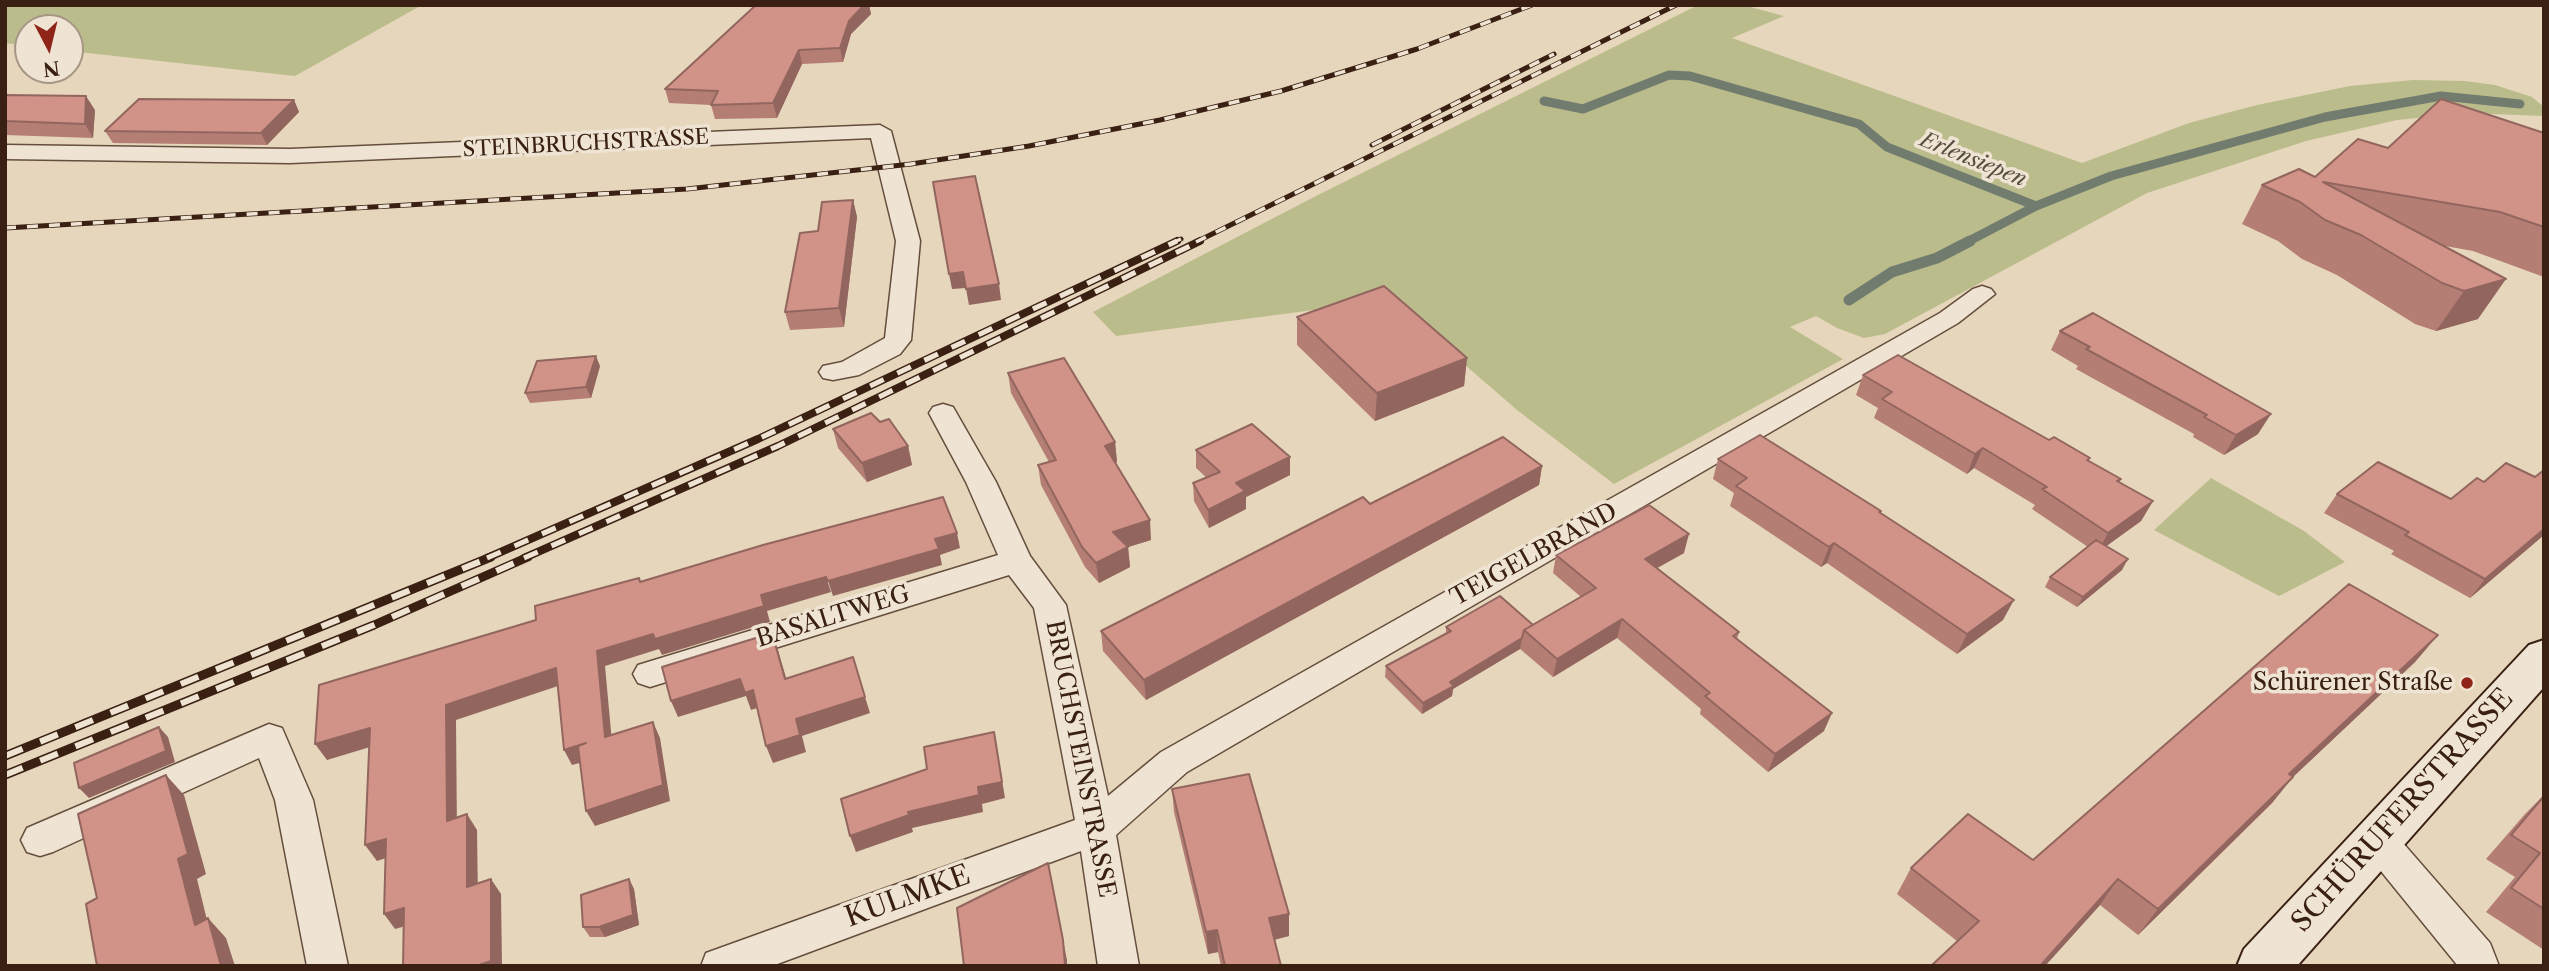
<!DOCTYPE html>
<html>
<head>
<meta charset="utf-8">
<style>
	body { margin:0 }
	#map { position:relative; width:2549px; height:971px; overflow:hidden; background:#e6d6bb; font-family:"Libre Caslon Text",serif }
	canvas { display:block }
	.frame { position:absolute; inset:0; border:7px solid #3a2013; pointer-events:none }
	.north { position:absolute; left:14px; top:14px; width:70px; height:70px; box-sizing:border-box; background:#efe4d3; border:2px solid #a79686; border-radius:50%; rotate:173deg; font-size:19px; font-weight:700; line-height:28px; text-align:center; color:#3a2013 }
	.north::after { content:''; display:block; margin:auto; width:24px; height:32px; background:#8f2418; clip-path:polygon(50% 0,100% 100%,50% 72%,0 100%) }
</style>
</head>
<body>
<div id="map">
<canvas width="2549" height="971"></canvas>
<div class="frame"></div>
<div class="north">N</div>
</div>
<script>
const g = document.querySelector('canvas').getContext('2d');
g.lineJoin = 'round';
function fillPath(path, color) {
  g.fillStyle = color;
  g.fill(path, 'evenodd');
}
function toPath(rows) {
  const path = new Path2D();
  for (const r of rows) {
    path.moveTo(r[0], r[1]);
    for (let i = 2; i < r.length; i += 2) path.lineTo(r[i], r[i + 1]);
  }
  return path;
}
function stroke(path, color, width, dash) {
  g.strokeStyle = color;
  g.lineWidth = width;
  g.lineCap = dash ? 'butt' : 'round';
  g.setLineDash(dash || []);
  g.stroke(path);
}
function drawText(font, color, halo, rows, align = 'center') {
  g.font = font + ' "Libre Caslon Text",serif';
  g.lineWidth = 7;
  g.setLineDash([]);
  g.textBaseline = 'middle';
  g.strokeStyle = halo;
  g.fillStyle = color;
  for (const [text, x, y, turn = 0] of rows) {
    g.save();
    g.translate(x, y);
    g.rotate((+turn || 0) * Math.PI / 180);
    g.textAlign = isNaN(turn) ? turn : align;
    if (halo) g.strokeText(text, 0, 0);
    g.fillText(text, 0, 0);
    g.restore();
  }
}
const green = toPath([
	[5,5,422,5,295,76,70,51,70,28,28,28,28,46,5,43],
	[1698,5,1743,5,1784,16,1732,38,2082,163,2189,123,2257,105,2350,86,2413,80,2465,81,2495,85,2532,97,2544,107,2544,116,2466,113,2397,120,2306,141,2147,193,1885,334,1864,338,1837,328,1816,316,1790,327,1843,359,1614,484,1517,410,1390,300,1116,336,1093,312,1314,197],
	[2211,478,2304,531,2345,562,2279,596,2154,530]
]);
const streamFar1 = toPath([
	[1544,101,1583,109,1669,75,1690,76,1859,124,1887,147,2036,206,2111,176,2325,117,2441,96,2520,104],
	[1967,242,2036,206]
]);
const stream = toPath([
	[1849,300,1892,272,1937,258,1970,241]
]);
const minor = toPath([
	[880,125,891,131,920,241,911,340,900,354,859,375,833,380,823,378,819,372,823,366,842,362,885,338,896,241,871,138,290,163,5,159,5,145,290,149,880,125],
	[1982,286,1991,289,1995,294,1958,323,1187,772,1116,835,1139,966,1098,966,1081,851,772,966,701,966,706,953,1075,820,1034,608,1009,575,650,687,638,683,633,674,638,665,998,555,966,482,929,413,933,407,943,404,953,407,996,482,1030,556,1066,605,1108,796,1161,752,1940,313,1973,289,1982,286],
	[269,724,282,728,313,800,348,966,307,966,275,800,259,758,53,852,40,856,27,852,21,840,27,828,269,724],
	[2376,822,2389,827,2490,943,2499,966,2458,966,2363,849,2357,838,2363,827,2376,822]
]);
const secondary = toPath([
	[2544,640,2544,687,2297,966,2237,966,2244,949,2529,645,2544,640]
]);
const railFar2 = toPath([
	[1372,145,1554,54],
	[5,228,687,189,911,164,1029,146,1160,120,1281,91,1417,49,1532,5],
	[1174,242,1181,239],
	[1196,242,1676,5]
]);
const railFar1 = toPath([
	[487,558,758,439,1177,241],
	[524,558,778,446,1200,241]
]);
const rail = toPath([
	[5,756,491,557],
	[5,775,374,625,528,557]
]);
const wall = toPath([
	[756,5,869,5,871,14,851,34,843,62,802,64,777,118,715,119,711,105,669,103,665,89],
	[5,95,95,110,93,138,5,135],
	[294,100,299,112,267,145,113,143,105,131],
	[2544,133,2544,277,2473,251,2445,246,2478,319,2436,331,2415,324,2337,275,2302,259,2278,241,2242,224,2262,185,2315,177],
	[853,200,857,217,844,327,790,330,785,312,818,231],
	[1297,317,1467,358,1464,386,1375,421,1297,345],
	[2060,331,2258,434,2224,455,2193,437,2194,434,2076,369,2078,366,2051,350],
	[600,366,591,398,530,403,525,393],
	[1008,373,1115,442,1117,462,1115,463,1151,540,1128,547,1130,567,1099,583,1085,567,1041,485,1038,465,1049,462,1011,393],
	[1863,375,2049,440,2121,479,2119,482,2153,501,2141,521,2106,546,2122,570,2077,607,2045,587,2050,577,2088,547,2032,509,2035,505,1974,468,1967,474,1874,418,1878,408,1856,395],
	[880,422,908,446,912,465,867,482,838,448,833,429],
	[1196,450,1290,457,1290,475,1246,497,1246,509,1209,528,1194,501,1193,483,1207,478,1196,468],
	[1718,459,1881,511,1880,513,2003,620,1957,654,1827,563,1821,567,1730,506,1734,493,1713,479],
	[1542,466,1539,485,1146,700,1103,651,1101,631,1370,504],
	[2337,494,2451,499,2544,535,2470,598,2391,554,2394,551,2324,513],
	[1684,553,1657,568,1739,632,1737,639,1824,731,1768,772,1700,714,1701,709,1617,638,1553,677,1520,649,1453,689,1452,696,1422,714,1385,677,1386,666,1446,634,1446,627,1533,625,1581,597,1553,573,1556,555],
	[2438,635,2415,662,2293,777,2272,803,2138,935,2100,905,2045,966,1931,966,1957,941,1897,894,1911,868,2033,860],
	[1172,789,1289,936,1274,940,1281,966,1221,966,1218,952,1208,954,1174,812],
	[2544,795,2544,950,2486,912,2515,877,2486,859,2525,814],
	[629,879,634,889,639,925,605,937,590,937,583,927]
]);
const shadedWall = toPath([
	[864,5,869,5,871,14,851,34,843,62,840,48,849,21],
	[799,50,802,64,777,118,773,103],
	[86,96,95,110,93,138,85,124],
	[294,100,299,112,267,145,261,133],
	[853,200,857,217,844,327,839,308],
	[963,272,966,288,952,289,949,274],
	[2506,279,2478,319,2436,331,2464,291],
	[999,284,1001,300,969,305,966,289],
	[596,356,600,366,591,398,586,387],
	[1467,358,1464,386,1375,421,1377,393],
	[2271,414,2258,434,2224,455,2236,435],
	[1115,442,1117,462,1107,465,1105,446],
	[908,446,912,465,867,482,862,463],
	[1983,448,1974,468,1967,474,1975,454],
	[1290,457,1290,475,1246,497,1246,509,1209,528,1208,510,1236,483],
	[1542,466,1539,485,1146,700,1144,680],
	[2153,501,2141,521,2097,553,2108,533],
	[1150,520,1151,540,1115,551,1113,532],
	[2544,529,2544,535,2470,598,2485,579],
	[957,533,960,548,940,555,942,565,833,596,828,581,935,539],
	[1689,534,1684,553,1641,577,1645,559],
	[1834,543,1827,563,1821,567,1829,547],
	[1128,547,1130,567,1099,583,1096,563],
	[2128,559,2122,570,2077,607,2083,597],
	[826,577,831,592,767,611,770,622,662,655,659,649,605,666,613,753,605,737,597,651,653,634,761,595],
	[2014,600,2003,620,1957,654,1967,634],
	[1622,619,1617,638,1553,677,1557,659],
	[772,633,778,650,791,695,785,679],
	[2438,635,2415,662,2293,777,2272,803,2138,935,2158,909,2289,774],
	[1522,638,1520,649,1453,689,1452,696,1422,714,1423,703,1450,682],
	[556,668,564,684,456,720,457,836,447,821,446,705],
	[740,679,753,690,760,707,751,710,746,696,678,717,671,701],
	[865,697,870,713,802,736,806,752,773,763,766,746,796,719],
	[1832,713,1824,731,1768,772,1775,754],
	[653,722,660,738,670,801,595,826,586,811],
	[159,727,168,737,175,762,89,798,79,788],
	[370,728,380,744,327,760,315,744],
	[994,732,1005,798,982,804,983,812,912,828,913,832,856,852,850,836,908,812,978,787],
	[586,743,594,759,572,765,564,750],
	[166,775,184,795,206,874,197,879,213,945,195,925,178,859],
	[467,814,477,830,478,902,467,887],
	[386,839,398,854,377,861,365,845],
	[491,879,501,894,502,966,476,966],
	[629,879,634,889,639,925,605,937,599,927],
	[2118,879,2100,905,2045,966,2040,966],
	[404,908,416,923,395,929,384,914],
	[1289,914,1289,936,1269,941,1269,918],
	[208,918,226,938,235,966,221,966],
	[1217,930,1218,952,1208,954,1206,932],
	[1063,940,1067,960,1067,966,1065,966]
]);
const building = toPath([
	[756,5,864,5,849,21,840,48,799,50,773,103,711,105,718,91,665,89,756,5],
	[5,95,86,96,85,124,5,121,5,95],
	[139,99,294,100,261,133,105,131,139,99],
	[2441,99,2544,133,2544,227,2500,212,2323,182,2506,279,2464,291,2442,283,2361,235,2325,220,2300,202,2262,185,2299,169,2315,177,2358,139,2388,148,2441,99],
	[975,176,999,284,966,289,963,272,949,274,933,182,975,176],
	[853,200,839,308,785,312,800,233,818,231,822,202,853,200],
	[1384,286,1467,358,1377,393,1297,317,1384,286],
	[2093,313,2271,414,2236,435,2204,417,2207,415,2086,349,2090,347,2060,331,2093,313],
	[1898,355,2049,440,2054,437,2090,458,2087,460,2121,479,2117,481,2153,501,2108,533,2042,489,2047,487,1983,448,1975,454,1882,399,1892,392,1863,375,1898,355],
	[596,356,586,387,525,393,537,361,596,356],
	[1064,358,1115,442,1105,446,1150,520,1113,532,1128,547,1096,563,1082,547,1038,465,1056,460,1008,373,1064,358],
	[871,413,880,422,889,419,908,446,862,463,833,429,871,413],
	[1252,424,1290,457,1236,483,1245,491,1208,510,1193,483,1220,472,1196,450,1252,424],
	[1760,435,1881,511,1879,512,2014,600,1967,634,1834,543,1829,547,1736,486,1747,478,1718,459,1760,435],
	[1503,437,1542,466,1144,680,1101,631,1363,497,1370,504,1503,437],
	[2378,462,2451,499,2477,478,2484,482,2506,463,2535,477,2544,470,2544,529,2485,579,2405,535,2409,532,2337,494,2378,462],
	[943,497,957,533,935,539,939,549,828,581,826,577,761,595,764,606,655,639,653,634,597,651,605,737,653,722,663,785,586,811,578,746,586,743,564,750,556,668,446,705,447,821,467,814,467,887,491,879,491,961,476,966,403,966,404,908,384,914,386,839,365,845,370,728,315,744,319,685,536,620,535,606,639,578,640,582,763,545,943,497],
	[1649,505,1689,534,1645,559,1739,632,1733,636,1832,713,1775,754,1705,696,1710,693,1622,619,1557,659,1524,630,1596,588,1556,555,1649,505],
	[2096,540,2128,559,2083,597,2050,577,2096,540],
	[2349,584,2438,635,2289,774,2293,777,2158,909,2118,879,2040,966,1931,966,1979,921,1911,868,1968,814,2033,860,2349,584],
	[1500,596,1533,625,1524,630,1522,638,1450,682,1454,686,1423,703,1386,666,1451,631,1446,627,1500,596],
	[772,633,785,679,853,657,865,697,796,719,800,735,766,746,753,690,745,693,740,679,671,701,662,667,772,633],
	[159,727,166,751,79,788,74,763,159,727],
	[994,732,1002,782,978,787,979,795,908,812,909,815,850,836,841,799,927,769,924,747,994,732],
	[1249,774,1289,914,1269,918,1281,966,1225,966,1217,930,1206,932,1172,789,1249,774],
	[166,775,188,854,178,859,195,925,208,918,221,966,112,966,112,965,109,966,97,966,86,904,97,898,78,814,166,775],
	[2544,796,2544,909,2511,888,2540,853,2511,835,2544,796],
	[1048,863,1063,940,1065,966,964,966,957,908,1048,863],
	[629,879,633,915,599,927,583,927,581,895,629,879]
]);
const markers = [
	[2467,683,7,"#8f2418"]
];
const farStreetnames = [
	["STEINBRUCHSTRASSE",586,144,-3]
];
const farWaternames = [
	["Erlensiepen",1973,160,22]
];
const streetNames = [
	["TEIGELBRAND",1534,555,-29],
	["BASALTWEG",833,617,-17],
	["BRUCHSTEINSTRASSE",1080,759,79]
];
const poiNames = [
	["Schürener Straße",2453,683]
];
const nearStreetnames = [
	["SCHÜRUFERSTRASSE",2403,811,-48],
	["KULMKE",908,897,-20]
];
fillPath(green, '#bbbc8c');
stroke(streamFar1, '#727c6e', 9);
stroke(stream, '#727c6e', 11);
stroke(minor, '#654e3d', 3);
stroke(secondary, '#3a2013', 4);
fillPath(minor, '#efe4d3');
fillPath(secondary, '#efe4d3');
stroke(railFar2, '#3a2013', 5);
stroke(railFar1, '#3a2013', 8);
stroke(rail, '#3a2013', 9);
stroke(railFar2, '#efe4d3', 3.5, [11]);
stroke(railFar1, '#efe4d3', 5, [15]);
stroke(rail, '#efe4d3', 6, [19]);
fillPath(wall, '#b47e75');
fillPath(shadedWall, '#92665f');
fillPath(building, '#d19288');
stroke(building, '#92665f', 2);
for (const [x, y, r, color] of markers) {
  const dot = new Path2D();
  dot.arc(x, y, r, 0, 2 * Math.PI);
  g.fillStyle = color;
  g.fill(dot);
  stroke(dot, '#efe4d3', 2.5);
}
drawText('21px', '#3a2013', '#efe4d3', farStreetnames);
drawText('italic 21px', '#564e41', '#efe4d3', farWaternames);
drawText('24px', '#3a2013', '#efe4d3', streetNames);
drawText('24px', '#3a2013', '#efe4d3', poiNames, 'right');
drawText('28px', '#3a2013', '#efe4d3', nearStreetnames);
</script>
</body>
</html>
